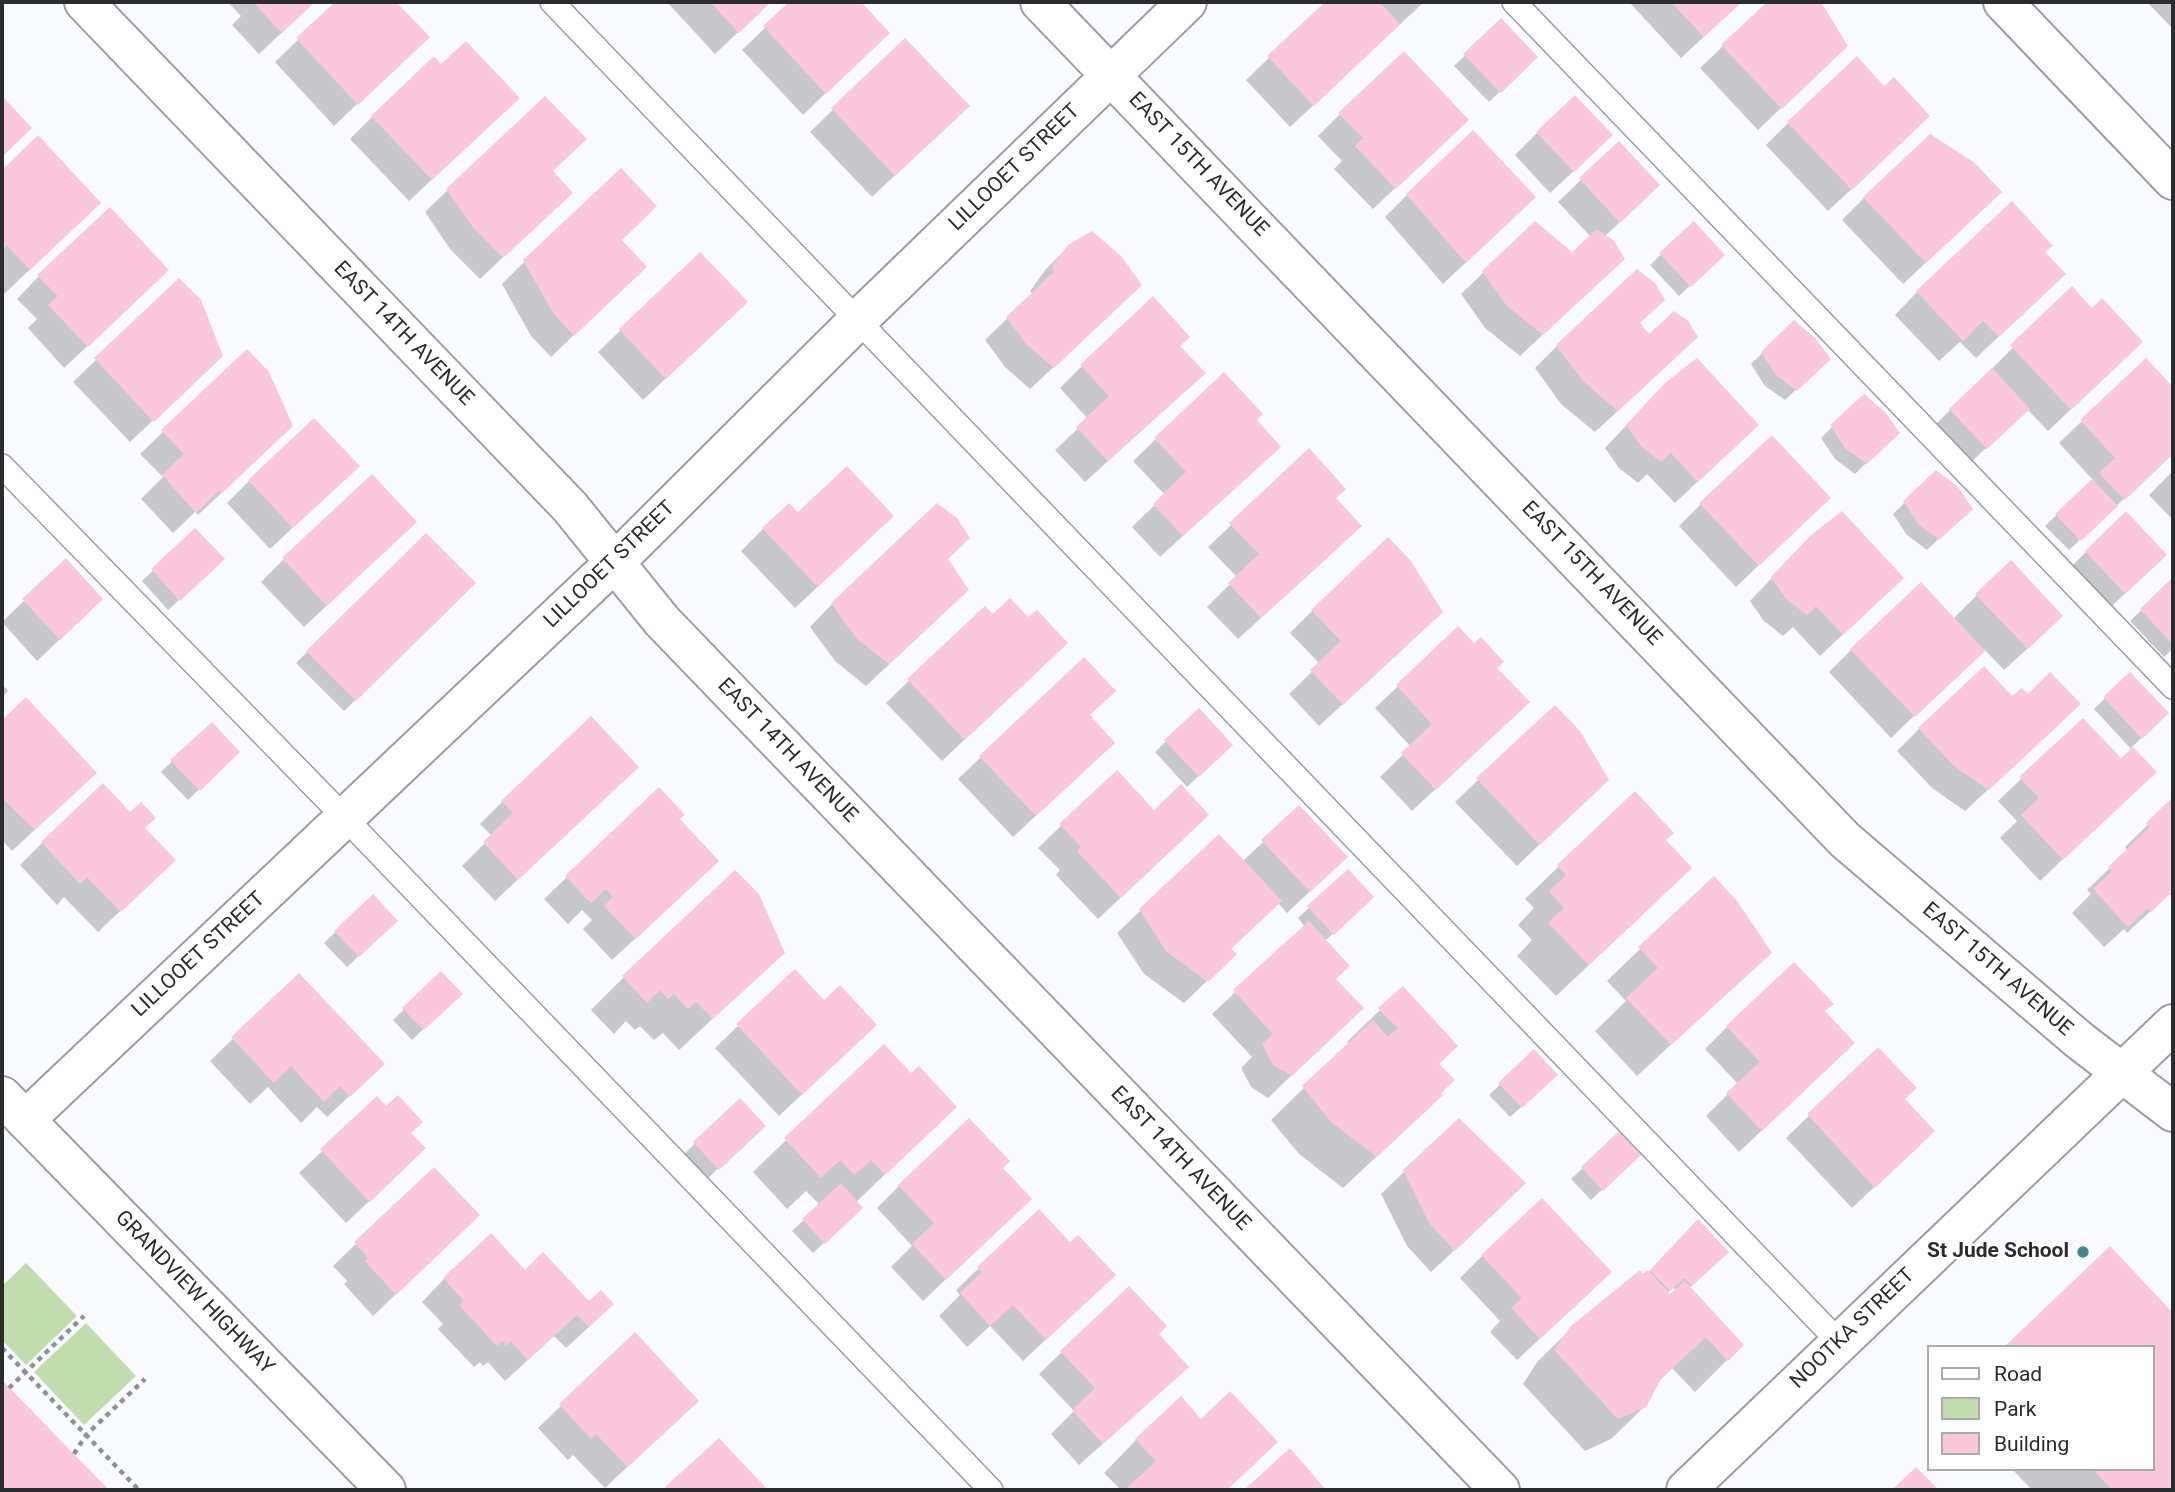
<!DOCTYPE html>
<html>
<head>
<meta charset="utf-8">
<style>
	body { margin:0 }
	#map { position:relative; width:2175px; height:1492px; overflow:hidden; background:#fafbff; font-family:Roboto,sans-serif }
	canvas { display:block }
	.frame { position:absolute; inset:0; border:4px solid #2b2c2e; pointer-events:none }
	.legend { position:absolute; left:1927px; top:1345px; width:228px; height:126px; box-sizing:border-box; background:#fff; border:2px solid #aaabab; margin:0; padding:9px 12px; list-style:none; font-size:21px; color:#2b2c2e }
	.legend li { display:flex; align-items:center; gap:14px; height:35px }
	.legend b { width:35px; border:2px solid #aaabab }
</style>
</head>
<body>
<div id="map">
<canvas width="2175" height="1492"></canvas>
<div class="frame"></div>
<ul class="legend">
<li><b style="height:9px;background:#fff"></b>Road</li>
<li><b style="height:19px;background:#c0ddae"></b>Park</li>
<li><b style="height:19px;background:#fac7db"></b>Building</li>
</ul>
</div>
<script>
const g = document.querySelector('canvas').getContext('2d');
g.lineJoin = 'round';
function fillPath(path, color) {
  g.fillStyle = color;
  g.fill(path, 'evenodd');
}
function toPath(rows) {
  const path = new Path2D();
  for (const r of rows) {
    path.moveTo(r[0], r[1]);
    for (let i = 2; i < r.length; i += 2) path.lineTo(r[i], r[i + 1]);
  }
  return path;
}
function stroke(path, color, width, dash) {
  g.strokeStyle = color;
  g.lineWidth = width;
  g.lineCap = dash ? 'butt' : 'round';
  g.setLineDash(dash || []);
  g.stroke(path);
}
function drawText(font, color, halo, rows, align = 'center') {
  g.font = font + ' Roboto,sans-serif';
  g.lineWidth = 5;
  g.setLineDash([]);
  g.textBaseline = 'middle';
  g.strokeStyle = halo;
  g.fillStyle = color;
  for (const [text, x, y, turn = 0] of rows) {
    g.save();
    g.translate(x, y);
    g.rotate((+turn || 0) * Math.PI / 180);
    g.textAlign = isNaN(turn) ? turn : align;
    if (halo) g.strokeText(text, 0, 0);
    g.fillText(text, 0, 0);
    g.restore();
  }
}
const green = toPath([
	[26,1263,77,1316,26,1365,2,1340,2,1286],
	[86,1323,136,1376,84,1425,34,1372]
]);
const shadow = toPath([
	[228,2,314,2,259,54,232,25,241,16],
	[337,2,394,2,427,37,334,126,275,62],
	[667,2,770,2,715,54],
	[792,2,858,2,888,33,803,115,742,50],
	[1327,2,1424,2,1290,127,1246,80],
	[1629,2,1741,2,1681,58],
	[1769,2,1819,2,1846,46,1758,130,1700,68],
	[2147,2,2173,2,2173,29],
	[1501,21,1536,57,1489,102,1454,66],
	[905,40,945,128,872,197,810,132],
	[1884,88,1906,138,1828,211,1766,145,1788,123],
	[1340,114,1444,142,1373,209,1334,169,1342,161,1318,136],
	[372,117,495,120,409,201,350,139],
	[1537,133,1589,157,1550,193,1515,155],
	[38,138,66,235,2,296,2,172],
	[1619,143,1636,207,1604,237,1600,281,1520,356,1485,328,1461,294,1484,272,1572,255,1591,237,1558,202],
	[551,171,548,215,480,279,450,249,425,212,448,190],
	[1407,195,1512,219,1443,284,1385,217],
	[1864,198,1978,214,1903,284,1842,220],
	[1694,223,1723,255,1679,296,1650,265],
	[620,240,622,289,551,357,531,336,502,284,524,262],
	[1069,246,1118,307,1030,389,1005,367,985,340,1033,294,1030,291,1046,269],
	[2043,253,2042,296,1976,358,1960,342,1939,361,1895,315,1917,292],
	[700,254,723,324,643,400,598,352],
	[39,276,145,292,64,368,28,328,37,319,17,299],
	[179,280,198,378,130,442,73,382],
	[2072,289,2118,365,2048,431,2027,409,1963,470,1928,432],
	[1794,322,1828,359,1785,400,1765,386,1751,364],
	[1639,324,1674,359,1595,432,1561,404,1535,368,1557,346],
	[1178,346,1181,395,1085,482,1055,450,1088,419,1060,388,1082,366],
	[247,351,268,449,198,515,195,512,173,533,141,499,163,477,140,454],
	[2146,360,2173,390,2173,453,2069,550,2045,526,2093,480,2059,443],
	[1224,374,1254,420,1256,469,1160,557,1132,527,1165,495,1133,461],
	[1864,396,1898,432,1855,474,1835,459,1821,438],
	[1643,408,1734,447,1675,503,1647,474,1638,483,1619,468,1605,448],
	[1309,451,1334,498,1338,548,1238,639,1207,607,1237,577,1208,547],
	[2173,471,2173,520,2149,495],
	[1936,472,1970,508,1927,550,1907,535,1893,514],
	[249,481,335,488,270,549,227,503],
	[1701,504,1806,520,1736,587,1679,526],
	[798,514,870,538,795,608,741,551,763,529],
	[195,531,212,570,168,610,142,581],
	[392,544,304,627,261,582,283,560],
	[2086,552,2143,577,2102,615,2064,574],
	[946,560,945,612,866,686,835,661,810,627,832,604],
	[65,561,79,621,37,661,2,622],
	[1788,561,1879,600,1820,656,1793,627,1783,636,1764,621,1750,601],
	[2173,580,2173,649,2164,657,2130,621],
	[1977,595,2039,638,2004,670,1984,649,1891,738,1829,672,1851,650,1953,619],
	[985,608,993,617,1028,620,1043,665,942,761,886,703],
	[1312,611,1419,634,1319,726,1289,694,1320,664,1290,633],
	[337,622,385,671,344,711,296,663],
	[1458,629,1495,668,1505,724,1412,811,1380,777,1411,747,1375,708],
	[1084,659,1090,765,1013,837,958,779],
	[2130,674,2167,713,2131,748,2154,772,2040,881,2000,838,2017,821,1998,801,2083,720,2121,761,2132,750,2094,709],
	[2,684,8,691,2,698],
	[2028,696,2056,726,1965,811,1932,788,1897,751,1919,729],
	[26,700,72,795,12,851,2,840,2,723],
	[1199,710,1231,745,1187,787,1155,752],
	[211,724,238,752,188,800,161,772],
	[1117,772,1154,812,1185,837,1098,919,1056,875,1060,870,1038,848],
	[1478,780,1584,802,1517,866,1455,802],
	[614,789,495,901,462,866,492,836,480,824,502,802],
	[1635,793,1664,840,1657,901,1556,996,1517,956,1532,940,1518,925,1534,908,1525,899],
	[2173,800,2173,896,2169,894,2127,933,2124,929,2104,947,2072,913,2091,894,2087,890,2128,850,2125,847],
	[678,819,695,883,612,960,583,929,592,920,582,910,568,924,544,899,567,877],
	[143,828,151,882,98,932,64,897,57,905,20,865,42,843],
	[1219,836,1243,861,1263,842,1323,879,1287,913,1278,903,1230,949,1212,976,1184,1003,1144,974,1117,933],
	[373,896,396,921,347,967,324,943],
	[1309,908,1361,908,1325,941,1334,979,1339,1030,1268,1098,1251,1087,1241,1068,1252,1057,1212,1014,1305,927,1298,918],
	[1640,949,1770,953,1637,1076,1595,1031,1626,1001,1607,981],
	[783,953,679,1050,663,1033,654,1040,640,1026,635,1030,626,1021,614,1034,591,1010,624,977],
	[795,971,852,1047,779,1116,715,1048],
	[441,974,460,994,412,1040,393,1020],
	[299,975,360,1086,327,1117,317,1107,301,1123,268,1087,250,1104,210,1061],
	[1380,1010,1437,1064,1408,1127,1343,1188,1299,1154,1271,1120,1349,1044,1347,1042],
	[1823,1012,1830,1066,1739,1152,1706,1116,1738,1084,1705,1049,1727,1027],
	[884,1046,922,1139,856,1202,861,1208,813,1253,792,1231,820,1205,806,1191,787,1209,753,1172],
	[1878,1049,1903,1099,1910,1153,1852,1208,1786,1138],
	[1534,1052,1545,1086,1510,1117,1489,1095],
	[377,1099,409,1133,402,1170,346,1223,299,1173],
	[740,1100,763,1126,707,1179,684,1154],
	[1619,1134,1639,1155,1591,1200,1571,1179],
	[1001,1168,1007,1221,923,1301,891,1267,912,1246,877,1208,899,1186],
	[434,1169,456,1237,373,1316,344,1284,347,1281,333,1266],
	[1404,1172,1502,1206,1431,1272,1407,1246,1381,1194],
	[1698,1222,1716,1263,1689,1288,1742,1345,1695,1392,1672,1368,1658,1382,1645,1406,1611,1439,1585,1451,1523,1384,1538,1361,1572,1328,1648,1273],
	[1673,1287,1676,1291,1670,1297,1667,1293],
	[2110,1248,2173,1315,2173,1490,2032,1490,2012,1469,2152,1469,2152,1347],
	[543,1255,590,1326,566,1348,554,1336,505,1381,488,1362,483,1366,480,1362,474,1367,438,1329,443,1324,422,1302,444,1279,525,1272],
	[1482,1256,1588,1294,1517,1360,1490,1332,1500,1321,1460,1278],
	[979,1268,1091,1297,1023,1361,990,1326,967,1347,939,1316,960,1295,956,1290],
	[1129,1288,1157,1334,1164,1389,1079,1465,1051,1434,1074,1411,1039,1374],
	[635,1335,674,1423,605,1488,573,1455,568,1460,538,1428],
	[2,1383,106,1490,2,1490],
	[1201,1421,1243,1474,1226,1490,1121,1490,1104,1473,1136,1440],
	[718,1440,765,1490,665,1490,667,1489]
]);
const building = toPath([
	[253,2,315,2,282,33],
	[335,2,396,2,430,37,358,105,296,38],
	[710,2,771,2,739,33],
	[789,2,861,2,890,33,826,94,763,26],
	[1325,2,1379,2,1400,24,1314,106,1267,56],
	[1671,2,1742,2,1704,37],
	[1767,2,1821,2,1848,46,1782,109,1721,45],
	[1501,18,1538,57,1501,93,1463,54],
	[905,38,970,106,895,176,831,108],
	[466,41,520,98,432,180,371,116,434,56,441,64],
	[1404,51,1469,120,1396,189,1355,146,1363,138,1338,113],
	[1857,56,1884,86,1894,77,1930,116,1852,190,1787,122],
	[1575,95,1613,135,1574,172,1536,132],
	[2,96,32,128,2,157],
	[545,96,587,139,553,171,573,193,503,258,472,226,446,189],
	[1473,130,1536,197,1466,263,1406,194],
	[1930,134,1975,163,2002,192,1926,263,1863,197],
	[38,135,101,203,30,270,7,246,2,251,2,170],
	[1619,141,1660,185,1620,223,1579,178],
	[621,168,657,206,622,240,647,267,574,336,553,313,523,260],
	[2012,201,2053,246,2045,252,2066,274,1999,337,1983,321,1963,341,1916,291],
	[110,207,169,270,88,347,48,305,58,296,37,275],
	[1535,221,1572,252,1597,229,1614,241,1625,259,1543,335,1507,306,1482,271],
	[1694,221,1725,255,1691,287,1659,253],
	[1092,231,1121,256,1142,285,1054,368,1027,345,1006,317,1055,271,1051,268,1068,245],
	[700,252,748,302,666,379,619,329],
	[1637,269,1655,283,1665,300,1640,323,1649,334,1674,311,1688,321,1698,337,1618,411,1583,381,1556,345],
	[179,278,201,300,223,356,154,422,94,358],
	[2072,286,2092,308,2102,298,2143,342,2071,410,2010,345],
	[1153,296,1190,337,1180,346,1206,373,1108,461,1076,427,1109,396,1080,365],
	[1794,320,1815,338,1831,359,1797,391,1776,375,1761,352],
	[247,349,269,372,293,426,221,494,219,491,196,513,162,475,184,454,161,430],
	[1697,358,1759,425,1698,482,1671,453,1661,462,1641,446,1626,425,1665,383],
	[2146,358,2173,387,2173,454,2125,500,2099,473,2115,458,2080,420],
	[1992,368,2030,409,1987,449,1949,409],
	[1224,372,1263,414,1257,420,1281,447,1183,536,1153,504,1186,472,1154,438],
	[1864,394,1885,412,1900,433,1867,464,1845,448,1830,425],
	[314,418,360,466,293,528,248,480],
	[1772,435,1831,498,1759,566,1699,503],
	[1309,448,1346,489,1336,498,1362,526,1261,618,1228,583,1259,554,1229,523],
	[847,466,894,516,818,587,762,528,789,503,798,512],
	[1936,470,1958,487,1973,509,1939,540,1918,524,1903,501],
	[372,474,417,522,327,606,282,558],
	[2092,479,2118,506,2081,541,2055,514],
	[937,503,957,518,970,538,948,559,969,590,889,664,857,639,831,603],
	[1842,511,1904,578,1843,635,1816,606,1807,615,1786,599,1771,577,1810,536],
	[2126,511,2167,555,2125,594,2085,551],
	[195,528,225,559,180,601,151,569],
	[426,533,476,583,356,701,306,651],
	[1388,537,1410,560,1443,612,1343,705,1310,670,1341,641,1311,610],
	[66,558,103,599,60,640,22,599],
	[2011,560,2063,616,2028,649,1975,594],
	[2173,577,2173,645,2140,609],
	[1921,582,1985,651,1915,717,1850,649],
	[1010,598,1028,617,1037,610,1068,643,965,740,907,679,985,606,993,614],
	[1458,626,1474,643,1481,637,1504,662,1497,668,1530,702,1436,790,1401,753,1432,724,1396,685],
	[1084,657,1116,691,1090,715,1115,743,1036,816,979,756],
	[1984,666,2012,696,2022,688,2028,694,2050,672,2081,704,1989,790,1954,766,1918,728],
	[2130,672,2169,713,2142,739,2103,697],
	[26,697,97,773,35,830,2,798,2,720],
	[1555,705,1580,731,1609,780,1540,845,1476,778],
	[1199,708,1233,745,1199,777,1164,740],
	[591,716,639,767,518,880,483,842,513,813,501,801],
	[2083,718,2121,758,2133,747,2157,772,2063,860,2021,815,2039,798,2019,777],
	[212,722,240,752,200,791,170,760],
	[1117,770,1154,810,1181,784,1209,815,1121,898,1077,851,1081,847,1059,824],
	[103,783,130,812,141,802,156,818,145,828,176,860,121,912,87,877,80,884,41,842],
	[659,787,685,815,680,819,719,861,636,939,604,906,613,897,606,889,591,903,565,876],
	[1635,791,1674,833,1666,840,1692,868,1589,965,1548,923,1564,908,1549,891,1566,875,1557,865],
	[2173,797,2173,891,2151,912,2147,909,2128,927,2093,889,2112,871,2108,867,2150,827,2146,823],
	[1299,805,1348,857,1310,892,1261,840],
	[1219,834,1282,901,1231,949,1237,954,1208,982,1166,951,1139,909],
	[1348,869,1374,897,1334,935,1307,906],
	[735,870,759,894,785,953,713,1019,696,1002,688,1009,674,994,668,999,660,990,647,1003,622,976],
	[1714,876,1737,901,1772,953,1671,1045,1626,998,1658,968,1638,947],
	[373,894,398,921,359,957,334,931],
	[1309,921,1350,966,1336,979,1364,1008,1292,1076,1273,1065,1262,1044,1273,1034,1233,990],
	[1794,962,1834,1004,1825,1011,1855,1043,1762,1131,1726,1093,1760,1062,1726,1026],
	[795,969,824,1000,840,985,877,1025,802,1095,736,1024],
	[441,971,463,994,424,1030,402,1008],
	[299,973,385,1064,350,1097,340,1086,324,1102,291,1066,274,1083,231,1037],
	[1403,986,1458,1046,1439,1064,1455,1080,1441,1093,1443,1095,1377,1157,1331,1122,1302,1086,1373,1020,1388,1037,1398,1028,1378,1008],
	[884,1044,911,1073,919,1066,957,1107,885,1175,871,1160,854,1175,840,1160,821,1178,784,1138],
	[1878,1047,1917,1088,1905,1099,1935,1131,1875,1188,1807,1114],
	[1534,1049,1558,1075,1522,1108,1498,1083],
	[398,1095,423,1122,411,1133,426,1148,370,1202,320,1149,377,1096,386,1106],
	[740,1098,766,1126,719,1170,693,1142],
	[969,1118,1010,1161,1003,1168,1032,1199,946,1280,912,1244,934,1223,898,1185],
	[1459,1118,1526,1183,1455,1251,1429,1223,1403,1170],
	[1619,1131,1641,1155,1603,1191,1581,1167],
	[434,1167,480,1215,396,1295,365,1261,368,1258,354,1242],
	[841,1183,863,1208,825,1244,802,1219],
	[1542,1198,1612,1272,1540,1339,1511,1308,1522,1298,1481,1255],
	[1039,1209,1070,1242,1078,1235,1116,1275,1046,1340,1013,1305,990,1326,960,1293,982,1272,977,1267],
	[1698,1219,1729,1252,1692,1286,1685,1278,1670,1291,1650,1270],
	[491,1233,525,1270,543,1252,589,1301,601,1290,614,1304,589,1327,577,1315,528,1360,511,1341,506,1346,503,1341,497,1346,459,1305,464,1301,443,1278],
	[2110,1246,2173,1313,2173,1490,2112,1490,2093,1469,2152,1469,2152,1347,2004,1347],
	[1640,1270,1643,1274,1648,1270,1670,1294,1685,1281,1744,1345,1728,1361,1706,1337,1661,1379,1646,1407,1618,1419,1554,1350,1570,1327],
	[1129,1286,1167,1326,1159,1334,1189,1367,1103,1444,1072,1410,1095,1388,1060,1351],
	[635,1332,699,1401,628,1467,596,1434,591,1439,559,1404],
	[2,1380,66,1446,109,1490,2,1490],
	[1230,1391,1278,1442,1227,1490,1125,1490,1156,1461,1135,1439,1181,1396,1201,1419],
	[719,1438,768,1490,668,1490,665,1487],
	[1290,1448,1326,1490,1244,1490],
	[1916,1467,1939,1490,1892,1490]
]);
const path = toPath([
	[2,1348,139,1490],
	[9,1388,84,1316],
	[74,1454,86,1435,145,1379]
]);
const lane = toPath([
	[552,2,1839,1342],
	[1514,2,2173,687],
	[2,466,345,818,991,1490]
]);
const street = toPath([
	[84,2,570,507,662,621,1500,1490],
	[1040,2,1845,840,2079,1040,2173,1112],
	[2003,2,2173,180],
	[25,1120,614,563,858,320,1187,2],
	[1686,1490,2173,1024]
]);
const secondary = toPath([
	[2,1096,386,1490]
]);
const markers = [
	[2083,1252,7,"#418891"]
];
const streetNames = [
	["EAST 15TH AVENUE",1198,165,46],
	["LILLOOET STREET",1015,168,-44],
	["EAST 14TH AVENUE",403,334,46],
	["LILLOOET STREET",610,565,-44],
	["EAST 15TH AVENUE",1591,574,46],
	["EAST 14TH AVENUE",787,751,46],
	["LILLOOET STREET",199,955,-43],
	["EAST 15TH AVENUE",1997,970,41],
	["EAST 14TH AVENUE",1180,1159,46],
	["GRANDVIEW HIGHWAY",194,1293,46],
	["NOOTKA STREET",1853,1329,-44]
];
const poiNames = [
	["St Jude School",2069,1252]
];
fillPath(green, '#c0ddae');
fillPath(shadow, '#0003');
fillPath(building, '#fac7db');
stroke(lane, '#9c9da3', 26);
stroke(street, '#9c9da3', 42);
stroke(secondary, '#9c9da3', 42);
stroke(path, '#909194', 4.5, [5, 5]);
stroke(lane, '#fff', 23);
stroke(street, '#fff', 38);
stroke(secondary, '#fff', 38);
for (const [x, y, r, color] of markers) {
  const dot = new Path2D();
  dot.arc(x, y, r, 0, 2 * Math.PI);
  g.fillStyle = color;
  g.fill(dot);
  stroke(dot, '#fff', 2.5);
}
drawText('21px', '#2b2c2e', '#fff', streetNames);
drawText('bold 21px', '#2b2c2e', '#fff', poiNames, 'right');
</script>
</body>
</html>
